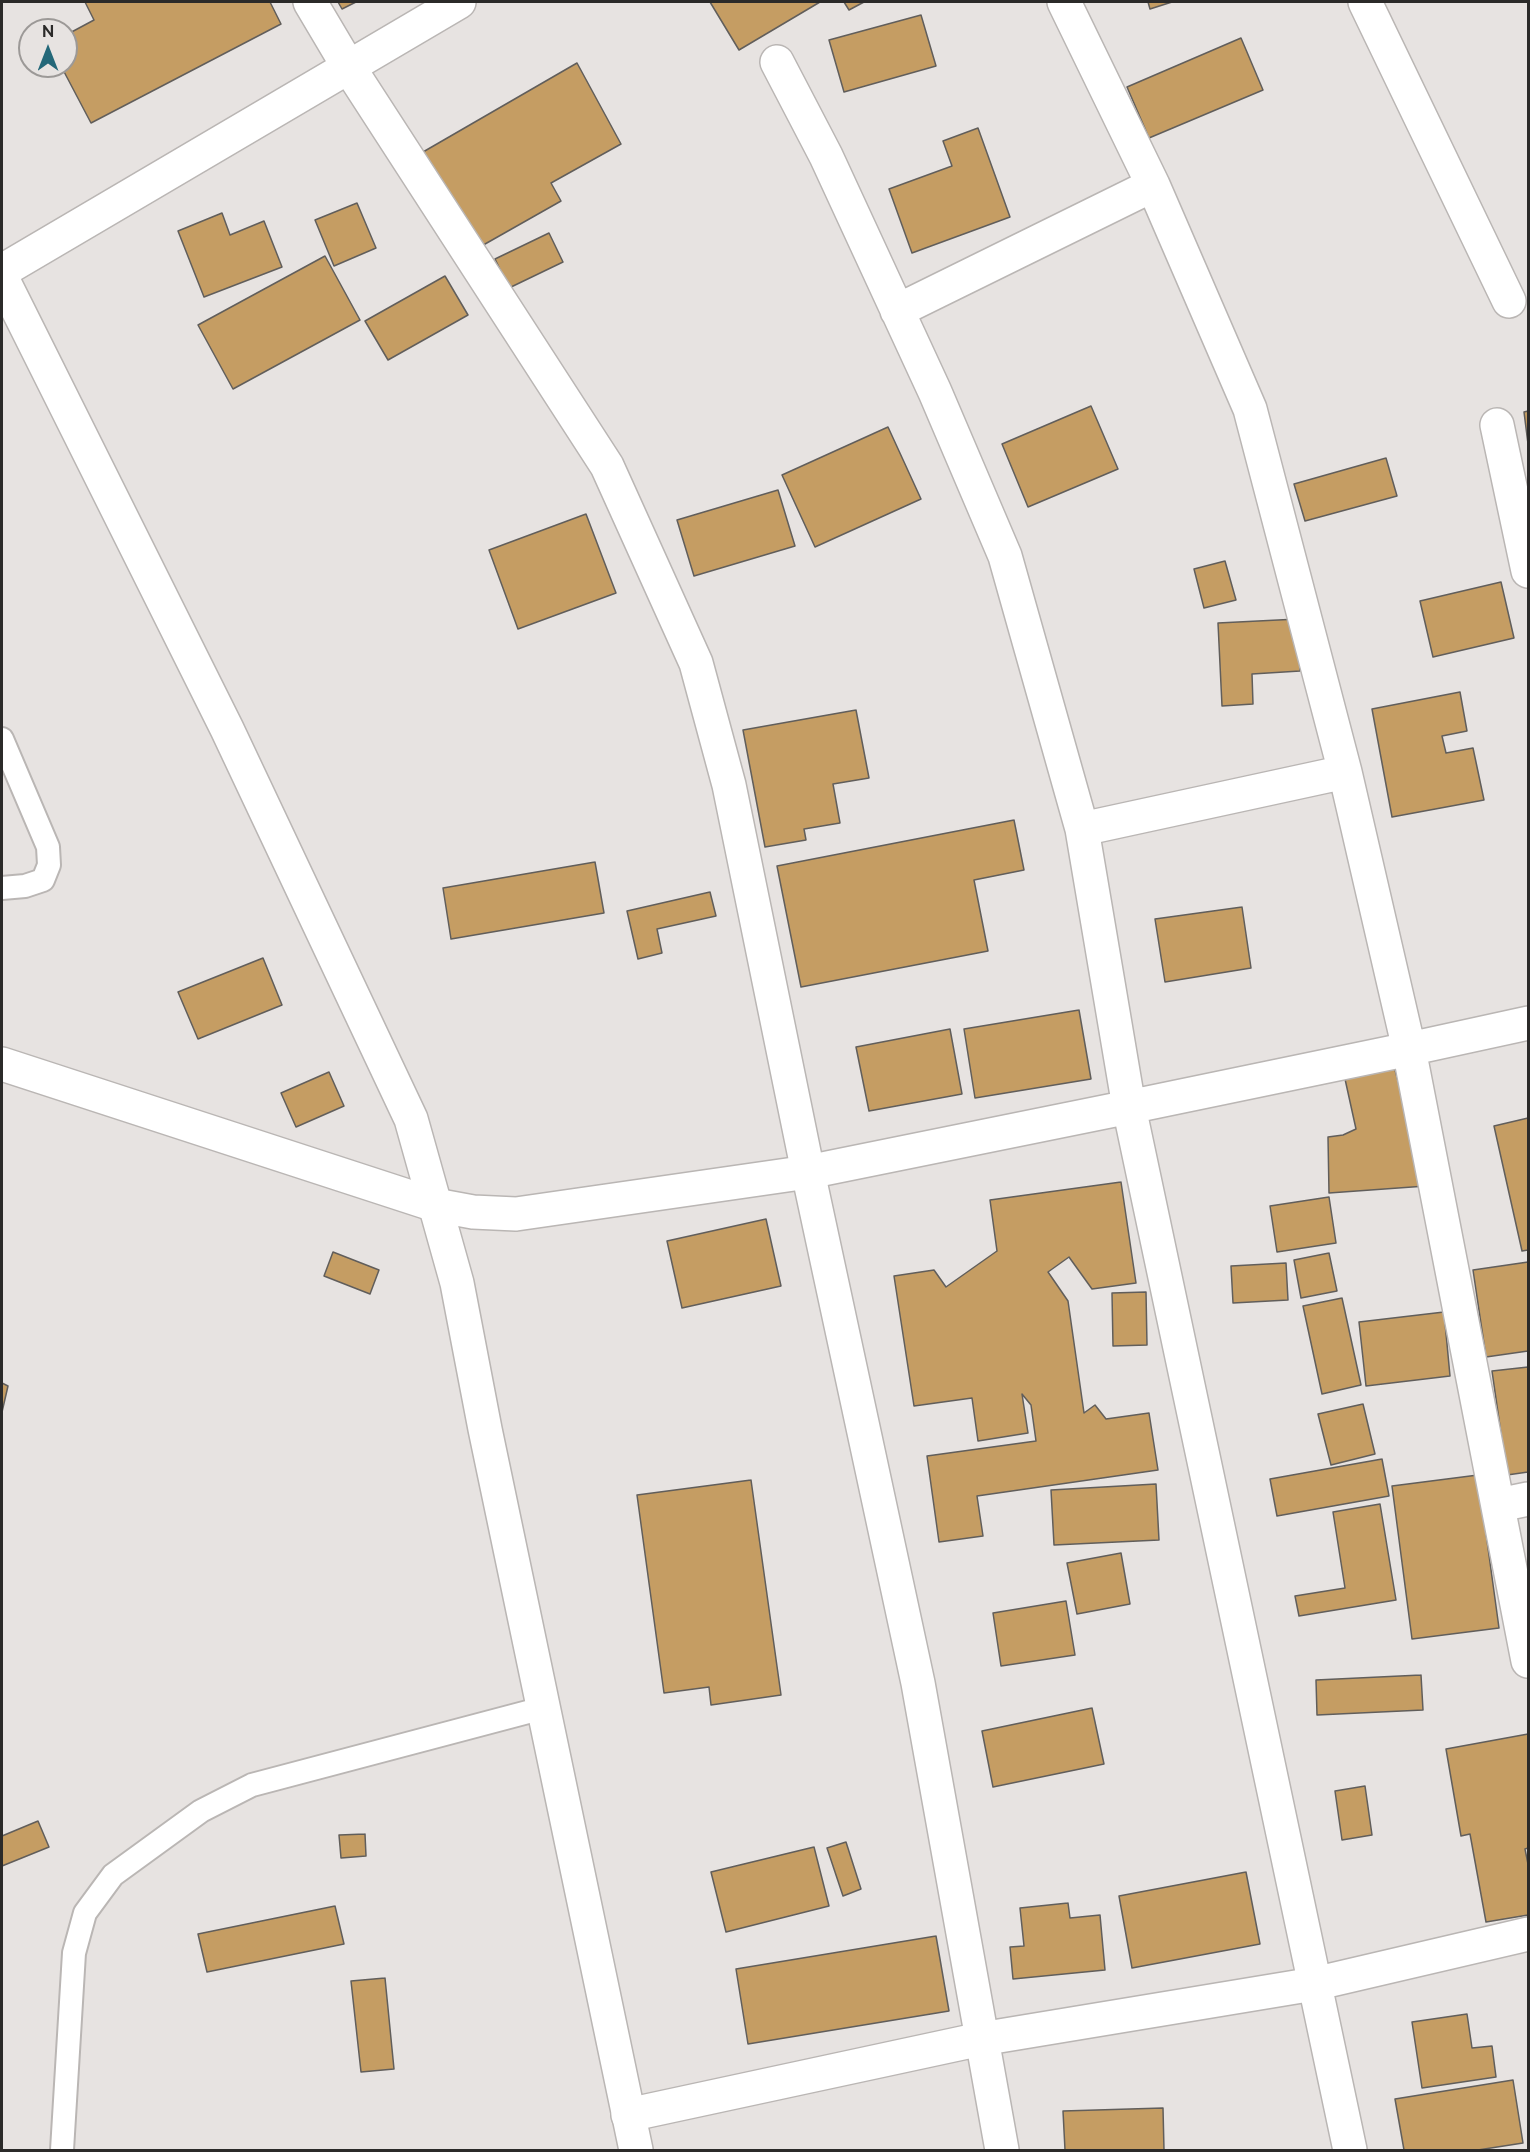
<!DOCTYPE html>
<html>
<head>
<meta charset="utf-8">
<style>
	body { margin:0 }
	#map { position:relative; width:1530px; height:2152px; overflow:hidden; background:#e7e3e1; font-family:Raleway,sans-serif }
	canvas { display:block }
	.frame { position:absolute; inset:0; border:3px solid #2b2a29; pointer-events:none }
	.north { position:absolute; left:18px; top:18px; width:60px; height:60px; box-sizing:border-box; background:#e7e3e1; border:2px solid #9c9997; border-radius:50%; rotate:0deg; font-size:16px; font-weight:700; line-height:24px; text-align:center; color:#2b2a29 }
	.north::after { content:''; display:block; margin:auto; width:21px; height:27px; background:#246879; clip-path:polygon(50% 0,100% 100%,50% 72%,0 100%) }
</style>
</head>
<body>
<div id="map">
<canvas width="1530" height="2152"></canvas>
<div class="frame"></div>
<div class="north">N</div>
</div>
<script>
const g = document.querySelector('canvas').getContext('2d');
g.lineJoin = 'round';
function fillPath(path, color) {
  g.fillStyle = color;
  g.fill(path, 'evenodd');
}
function toPath(rows) {
  const path = new Path2D();
  for (const r of rows) {
    path.moveTo(r[0], r[1]);
    for (let i = 2; i < r.length; i += 2) path.lineTo(r[i], r[i + 1]);
  }
  return path;
}
function stroke(path, color, width, dash) {
  g.strokeStyle = color;
  g.lineWidth = width;
  g.lineCap = dash ? 'butt' : 'round';
  g.setLineDash(dash || []);
  g.stroke(path);
}
const building = toPath([
	[85,2,270,2,281,24,91,123,61,66,66,66,66,35,94,20,85,2],
	[338,2,356,2,342,9,338,2],
	[710,2,820,2,739,50,710,2],
	[844,2,864,2,849,10,844,2],
	[1148,2,1172,2,1150,9,1148,2],
	[921,15,936,66,844,92,829,40,921,15],
	[1241,38,1263,90,1149,138,1127,87,1241,38],
	[577,63,621,144,551,183,561,201,478,248,423,152,577,63],
	[978,128,1010,217,912,253,889,189,952,166,943,141,978,128],
	[357,203,376,248,334,266,315,220,357,203],
	[222,213,230,235,264,221,282,267,204,297,178,231,222,213],
	[549,233,563,262,509,288,495,259,549,233],
	[325,256,360,320,233,389,198,325,325,256],
	[445,276,468,315,388,360,365,321,445,276],
	[1091,406,1118,469,1028,507,1002,444,1091,406],
	[1528,411,1528,444,1524,412,1528,411],
	[888,427,921,499,815,547,782,475,888,427],
	[1386,458,1397,496,1305,521,1294,484,1386,458],
	[778,490,795,546,694,576,677,520,778,490],
	[586,514,616,593,518,629,489,550,586,514],
	[1225,561,1236,600,1204,608,1194,569,1225,561],
	[1501,582,1514,638,1433,657,1420,601,1501,582],
	[1298,619,1300,671,1252,674,1253,704,1222,706,1218,623,1298,619],
	[1460,692,1467,731,1442,736,1446,753,1473,748,1484,800,1392,817,1372,709,1460,692],
	[856,710,869,778,833,784,840,823,804,829,806,840,765,847,743,730,856,710],
	[1014,820,1024,870,974,880,988,951,801,987,777,866,1014,820],
	[595,862,604,913,451,939,443,888,595,862],
	[710,892,716,916,657,929,662,953,638,959,627,911,710,892],
	[1242,907,1251,968,1165,982,1155,919,1242,907],
	[263,958,282,1005,198,1039,178,992,263,958],
	[1079,1010,1091,1079,975,1098,964,1029,1079,1010],
	[950,1029,962,1094,869,1111,856,1047,950,1029],
	[1394,1066,1426,1186,1329,1193,1328,1137,1343,1135,1356,1129,1345,1079,1394,1066],
	[329,1072,344,1106,296,1127,281,1093,329,1072],
	[1528,1118,1528,1250,1522,1251,1494,1126,1528,1118],
	[1121,1182,1136,1283,1092,1289,1069,1257,1048,1272,1068,1301,1084,1413,1095,1405,1106,1419,1149,1413,1158,1470,977,1496,983,1536,939,1542,927,1456,1036,1441,1031,1405,1022,1394,1028,1433,978,1441,972,1398,914,1406,894,1276,934,1270,946,1287,997,1251,990,1200,1121,1182],
	[1329,1197,1336,1243,1277,1252,1270,1206,1329,1197],
	[766,1219,781,1286,682,1308,667,1241,766,1219],
	[333,1252,379,1270,370,1294,324,1276,333,1252],
	[1329,1253,1337,1291,1301,1298,1294,1260,1329,1253],
	[1528,1262,1528,1351,1486,1357,1473,1270,1528,1262],
	[1286,1263,1288,1300,1233,1303,1231,1266,1286,1263],
	[1146,1292,1147,1345,1113,1346,1112,1293,1146,1292],
	[1342,1298,1361,1385,1322,1394,1303,1306,1342,1298],
	[1444,1312,1450,1376,1366,1386,1359,1322,1444,1312],
	[1528,1367,1528,1472,1507,1475,1492,1371,1528,1367],
	[2,1383,8,1386,2,1412,2,1383],
	[1363,1404,1375,1454,1331,1465,1318,1414,1363,1404],
	[1382,1459,1389,1496,1277,1516,1270,1479,1382,1459],
	[1478,1475,1499,1628,1412,1639,1392,1486,1478,1475],
	[751,1480,781,1695,711,1705,709,1687,664,1693,637,1495,751,1480],
	[1156,1484,1159,1540,1054,1545,1051,1490,1156,1484],
	[1380,1504,1396,1600,1299,1616,1295,1596,1345,1588,1333,1512,1380,1504],
	[1121,1553,1130,1604,1077,1614,1067,1563,1121,1553],
	[1066,1601,1075,1655,1001,1666,993,1613,1066,1601],
	[1421,1675,1423,1710,1317,1715,1316,1680,1421,1675],
	[1092,1708,1104,1764,993,1787,982,1731,1092,1708],
	[1528,1734,1528,1848,1525,1849,1528,1864,1528,1915,1486,1922,1470,1834,1461,1836,1446,1749,1528,1734],
	[1365,1786,1372,1835,1342,1840,1335,1791,1365,1786],
	[38,1821,49,1847,2,1866,2,1836,38,1821],
	[365,1834,366,1856,341,1858,339,1835,365,1834],
	[846,1842,861,1889,843,1896,827,1848,846,1842],
	[814,1847,829,1906,726,1932,711,1872,814,1847],
	[1246,1872,1260,1944,1132,1968,1119,1896,1246,1872],
	[1068,1903,1070,1918,1100,1915,1105,1970,1013,1979,1010,1947,1024,1946,1020,1908,1068,1903],
	[335,1906,344,1944,207,1972,198,1934,335,1906],
	[936,1936,949,2011,748,2044,736,1969,936,1936],
	[385,1978,394,2069,361,2072,351,1981,385,1978],
	[1467,2014,1472,2048,1492,2046,1496,2077,1422,2088,1412,2022,1467,2014],
	[1513,2080,1523,2143,1478,2150,1404,2150,1395,2099,1513,2080],
	[1163,2108,1164,2150,1065,2150,1063,2111,1163,2108]
]);
const service = toPath([
	[2,739,48,847,49,865,43,880,25,886,2,888],
	[62,2150,74,1953,85,1913,113,1875,201,1811,252,1785,543,1708]
]);
const minor = toPath([
	[310,2,348,66,607,466,696,663,729,785,808,1172,918,1683,1002,2150],
	[1064,2,1153,185,1250,409,1345,772,1409,1049,1528,1023],
	[1365,2,1509,301],
	[777,62,826,156,935,392,1005,556,1082,829,1129,1107,1409,1049,1528,1661],
	[2,271,459,2],
	[897,311,1153,185],
	[1497,425,1528,571],
	[1082,829,1345,772],
	[2,1064,435,1205,473,1212,516,1214,808,1172,1129,1107,1350,2150],
	[1499,1505,1528,1499],
	[628,2115,981,2039,1314,1984,1528,1934]
]);
const tertiary = toPath([
	[2,278,227,729,411,1119,457,1283,485,1429,636,2150]
]);
fillPath(building, '#c59d63');
stroke(building, '#615e5b', 1.5);
stroke(service, '#bab6b4', 26);
stroke(minor, '#bab6b4', 36);
stroke(tertiary, '#bab6b4', 36);
stroke(service, '#fff', 22);
stroke(minor, '#fff', 33);
stroke(tertiary, '#fff', 33);
</script>
</body>
</html>
